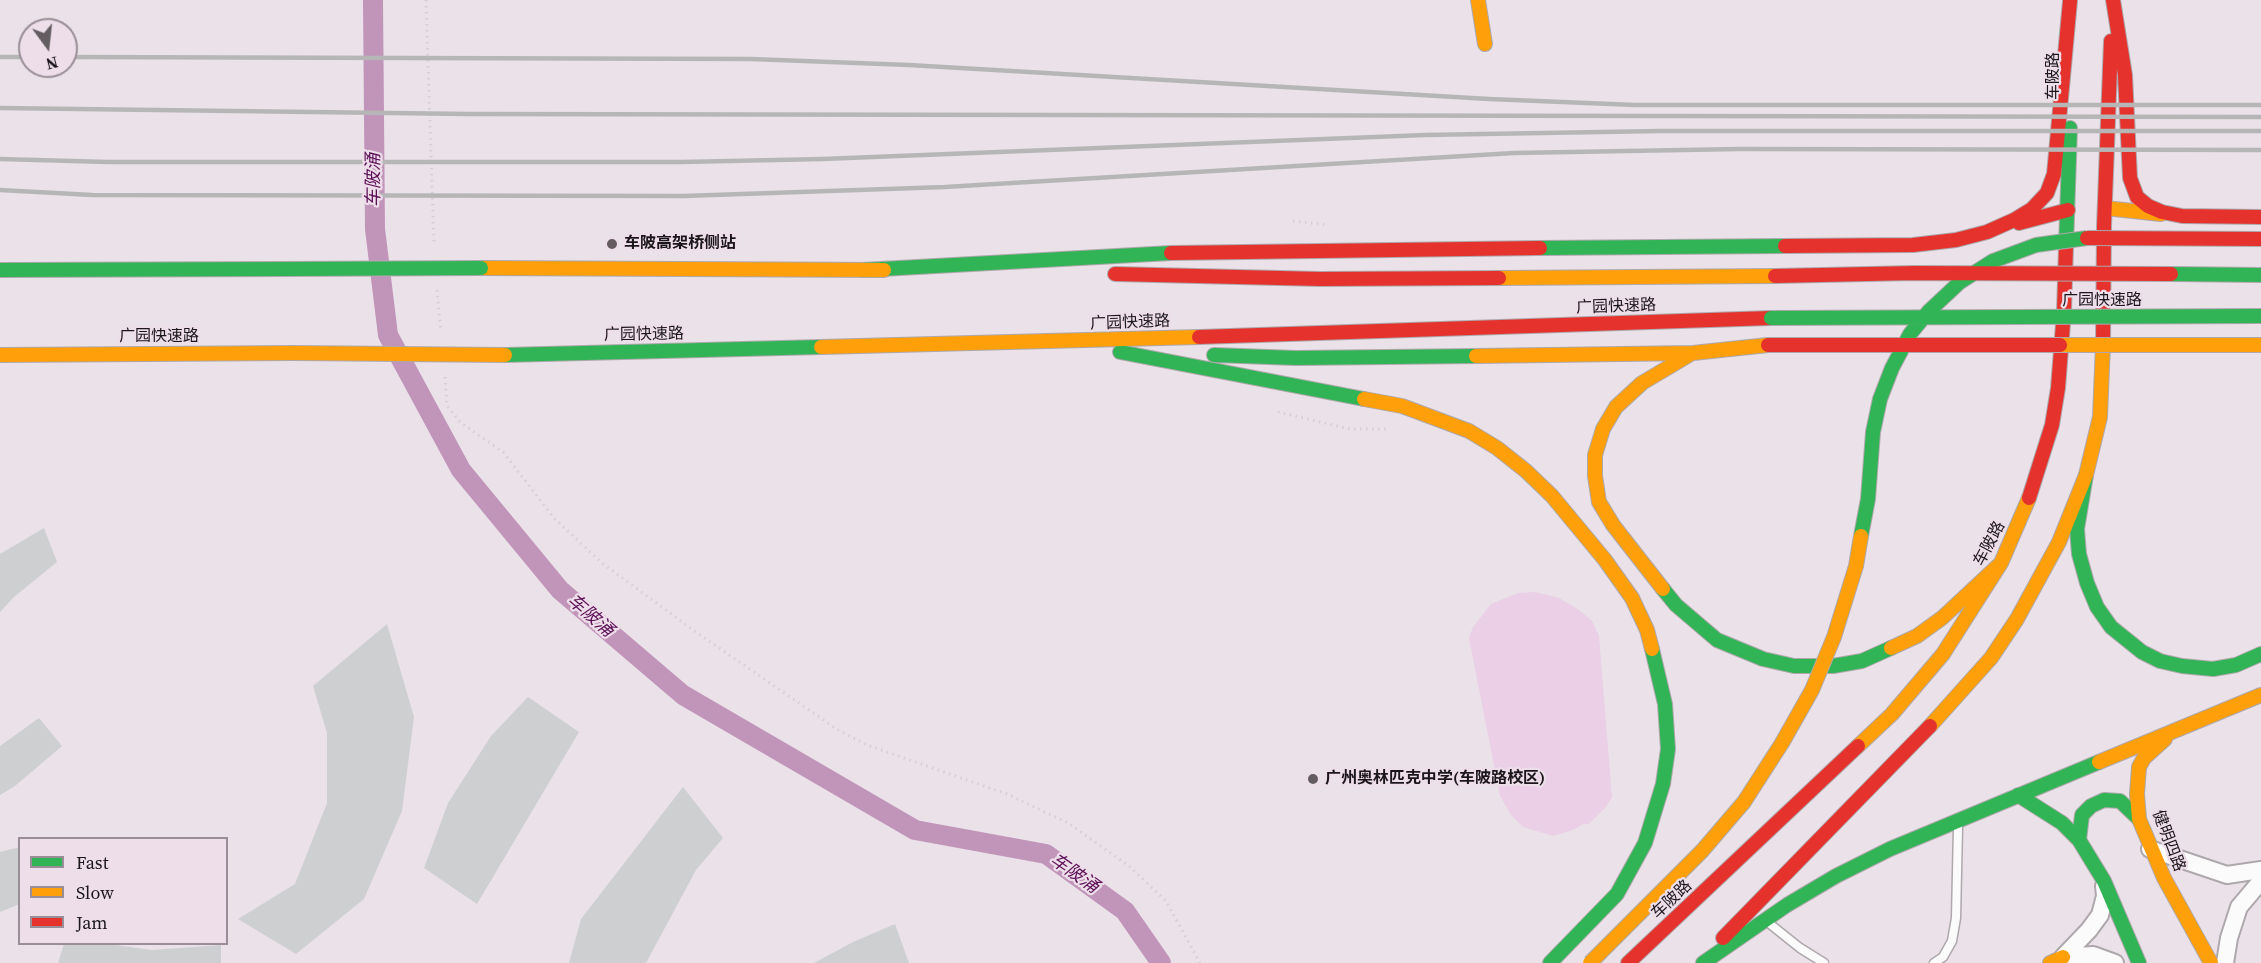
<!DOCTYPE html>
<html>
<head>
<meta charset="utf-8">
<style>
	body { margin:0 }
	#map { position:relative; width:2261px; height:963px; overflow:hidden; background:#eae2e8; font-family:"Source Serif 4",serif }
	canvas { display:block }
	.legend { position:absolute; left:18px; top:837px; width:210px; height:108px; box-sizing:border-box; background:#eddeea; border:2px solid #998e97; margin:0; padding:8px 10px; list-style:none; font-size:18px; color:#1b161a }
	.legend li { display:flex; align-items:center; gap:12px; height:30px }
	.legend b { width:30px; border:2px solid #998e97 }
	.north { position:absolute; left:18px; top:18px; width:60px; height:60px; box-sizing:border-box; background:#eddeea; border:2px solid #998e97; border-radius:50%; rotate:165deg; font-size:16px; font-weight:700; line-height:24px; text-align:center; color:#1b161a }
	.north::after { content:''; display:block; margin:auto; width:21px; height:27px; background:#635d62; clip-path:polygon(50% 0,100% 100%,50% 72%,0 100%) }
</style>
</head>
<body>
<div id="map">
<canvas width="2261" height="963"></canvas>
<ul class="legend">
<li><b style="height:8px;background:#30b455"></b>Fast</li>
<li><b style="height:8px;background:#ff9f0a"></b>Slow</li>
<li><b style="height:8px;background:#e5322d"></b>Jam</li>
</ul>
<div class="north">N</div>
</div>
<script>
const g = document.querySelector('canvas').getContext('2d');
g.lineJoin = 'round';
function fillPath(path, color) {
  g.fillStyle = color;
  g.fill(path, 'evenodd');
}
function toPath(rows) {
  const path = new Path2D();
  for (const r of rows) {
    path.moveTo(r[0], r[1]);
    for (let i = 2; i < r.length; i += 2) path.lineTo(r[i], r[i + 1]);
  }
  return path;
}
function stroke(path, color, width, dash) {
  g.strokeStyle = color;
  g.lineWidth = width;
  g.lineCap = dash ? 'butt' : 'round';
  g.setLineDash(dash || []);
  g.stroke(path);
}
function drawText(font, color, halo, rows, align = 'center') {
  g.font = font + ' "Source Serif 4","Noto Sans SC",serif';
  g.lineWidth = 4.5;
  g.setLineDash([]);
  g.textBaseline = 'middle';
  g.strokeStyle = halo;
  g.fillStyle = color;
  for (const [text, x, y, turn = 0] of rows) {
    g.save();
    g.translate(x, y);
    g.rotate((+turn || 0) * Math.PI / 180);
    g.textAlign = isNaN(turn) ? turn : align;
    if (halo) g.strokeText(text, 0, 0);
    g.fillText(text, 0, 0);
    g.restore();
  }
}
const green = toPath([
	[1535,592,1559,598,1579,610,1592,621,1599,636,1612,797,1606,807,1589,824,1583,824,1573,830,1553,836,1523,827,1511,815,1500,796,1469,638,1473,627,1491,604,1518,593]
]);
const canal = toPath([
	[373,0,375,229,388,335,461,470,560,590,683,695,915,830,1046,854,1125,911,1161,963]
]);
const building = toPath([
	[44,528,57,562,14,597,0,612,0,554],
	[387,624,414,717,402,811,364,899,296,954,238,919,295,884,327,803,327,733,313,686],
	[528,697,579,732,477,904,424,868,448,803,491,736],
	[39,718,62,746,15,786,0,795,0,746],
	[683,787,723,838,696,870,646,963,569,963,581,919],
	[20,847,20,904,0,912,0,852],
	[895,924,909,963,814,963,853,942],
	[64,944,108,944,152,950,221,945,221,963,58,963]
]);
const path = toPath([
	[426,0,434,245],
	[1293,221,1329,225],
	[437,290,441,332],
	[445,377,447,406,461,423,503,452,554,518,602,563,693,630,838,730,867,745,1007,794,1068,823,1129,866,1166,901,1200,963],
	[1278,412,1350,429,1386,429]
]);
const lane = toPath([
	[1770,924,1800,948,1824,963],
	[1934,963,1943,957,1952,941,1956,918,1958,827]
]);
const street = toPath([
	[2150,849,2227,875,2261,870],
	[2063,957,2089,930,2100,915,2105,896,2104,886],
	[2063,957,2093,955,2115,963],
	[2225,963,2229,938,2239,907,2261,881]
]);
const fast = toPath([
	[2066,246,2070,128],
	[1540,248,1785,246],
	[0,270,285,269],
	[863,270,1171,253],
	[1120,352,1364,399],
	[505,355,821,347],
	[1214,355,1296,358,1476,356],
	[2086,475,2077,529,2079,554,2087,583,2097,607,2111,627,2142,652,2160,661,2182,666,2213,669,2236,665,2261,654],
	[1663,589,1676,605,1717,640,1763,659,1794,666,1833,666,1862,661,1891,648],
	[2018,795,2062,823,2079,840,2104,881,2139,963],
	[2079,840,2082,815,2091,806,2104,800,2120,801,2139,819],
	[1550,963,1617,894,1645,843,1663,784,1668,749,1665,704,1652,649],
	[1703,963,1787,905,1836,876,1890,849,2099,762]
]);
const slow = toPath([
	[1478,0,1485,44],
	[2105,208,2161,214],
	[481,268,884,270],
	[1499,278,1775,276],
	[821,347,1199,337],
	[0,355,294,353],
	[1476,356,1693,353,1768,345],
	[1364,399,1402,406,1469,431,1497,448,1526,471,1552,496,1605,560,1632,598,1647,630,1652,649],
	[1663,589,1613,525,1599,502,1595,476,1595,455,1603,429,1616,407,1642,383,1689,355],
	[1891,648,1917,636,1942,618,2001,563],
	[1930,726,1991,658,2017,619,2059,542,2086,475,2100,417,2103,344],
	[2165,739,2144,758,2139,767,2137,794,2139,819,2164,878,2211,963],
	[1858,746,1892,714,1943,654,2001,563,2029,498],
	[2099,762,2261,695],
	[2050,963,2063,957]
]);
const jam = toPath([
	[2113,0,2125,75,2130,178,2137,197,2148,206,2162,212,2182,216,2261,217],
	[2019,223,2068,210],
	[1785,246,1913,245,1956,240,1987,232,2014,220,2032,209,2047,193,2054,174,2070,1],
	[1171,253,1540,248],
	[1115,274,1320,279,1499,278],
	[1199,337,1771,318],
	[2103,344,2104,226,2111,41],
	[2029,498,2052,425,2058,388,2064,311,2066,246],
	[1723,938,1930,726],
	[1628,963,1858,746]
]);
const rail = toPath([
	[0,57,30,57],
	[66,57,751,59,909,65,1489,99,1635,105,2261,105],
	[0,108,467,114,2261,117],
	[0,159,108,162,682,162,823,159,1425,135,1660,131,2261,131],
	[0,190,92,195,684,196,945,187,1514,153,1740,149,2261,150]
]);
const fastBridge = toPath([
	[285,269,481,268],
	[2171,274,2261,275],
	[1771,318,2261,316],
	[1861,536,1868,499,1873,432,1880,399,1892,368,1910,334,1929,311,1960,282,1993,261,2036,245,2087,238]
]);
const slowBridge = toPath([
	[2060,345,2261,345],
	[294,353,505,355],
	[1590,963,1702,851,1744,802,1782,743,1812,690,1834,637,1856,566,1861,536]
]);
const jamBridge = toPath([
	[2087,238,2261,239],
	[1775,276,1914,273,2171,274],
	[1768,345,2060,345]
]);
const markers = [
	[612,244,6,"#635d62"],
	[1313,779,6,"#635d62"]
];
const streetNames = [
	["车陂路",2054,76,-90],
	["广园快速路",2102,301],
	["广园快速路",1616,307,-2],
	["广园快速路",1130,323,-2],
	["广园快速路",644,335,-1],
	["广园快速路",159,337],
	["车陂路",1990,544,-62],
	["健明四路",2168,841,69],
	["车陂路",1672,900,-43]
];
const poiNames = [
	["车陂高架桥侧站",624,244],
	["广州奥林匹克中学(车陂路校区)",1325,779]
];
const waterNames = [
	["车陂涌",374,180,-90],
	["车陂涌",590,616,41],
	["车陂涌",1074,874,35]
];
fillPath(green, '#eacfe6');
stroke(canal, '#c194ba', 20);
fillPath(building, '#cecfd1');
stroke(lane, '#aea8ac', 11);
stroke(street, '#aea8ac', 20);
stroke(fast, '#aea8ac', 16);
stroke(slow, '#aea8ac', 16);
stroke(jam, '#aea8ac', 16);
stroke(path, '#d3d0d2', 3, [1.5, 4.5]);
stroke(lane, '#fcfbfc', 8);
stroke(street, '#fcfbfc', 16);
stroke(fast, '#30b455', 14);
stroke(slow, '#ff9f0a', 14);
stroke(jam, '#e5322d', 14);
stroke(rail, '#b7b6b7', 4.5);
stroke(fastBridge, '#aea8ac', 16, []);
stroke(slowBridge, '#aea8ac', 16, []);
stroke(jamBridge, '#aea8ac', 16, []);
stroke(fastBridge, '#30b455', 14);
stroke(slowBridge, '#ff9f0a', 14);
stroke(jamBridge, '#e5322d', 14);
for (const [x, y, r, color] of markers) {
  const dot = new Path2D();
  dot.arc(x, y, r, 0, 2 * Math.PI);
  g.fillStyle = color;
  g.fill(dot);
  stroke(dot, '#eddeea', 2);
}
drawText('16px', '#1b161a', '#eddeea', streetNames);
drawText('bold 16px', '#1b161a', '#eddeea', poiNames, 'left');
drawText('italic 18px', '#5c1056', '#eddeea', waterNames);
</script>
</body>
</html>
